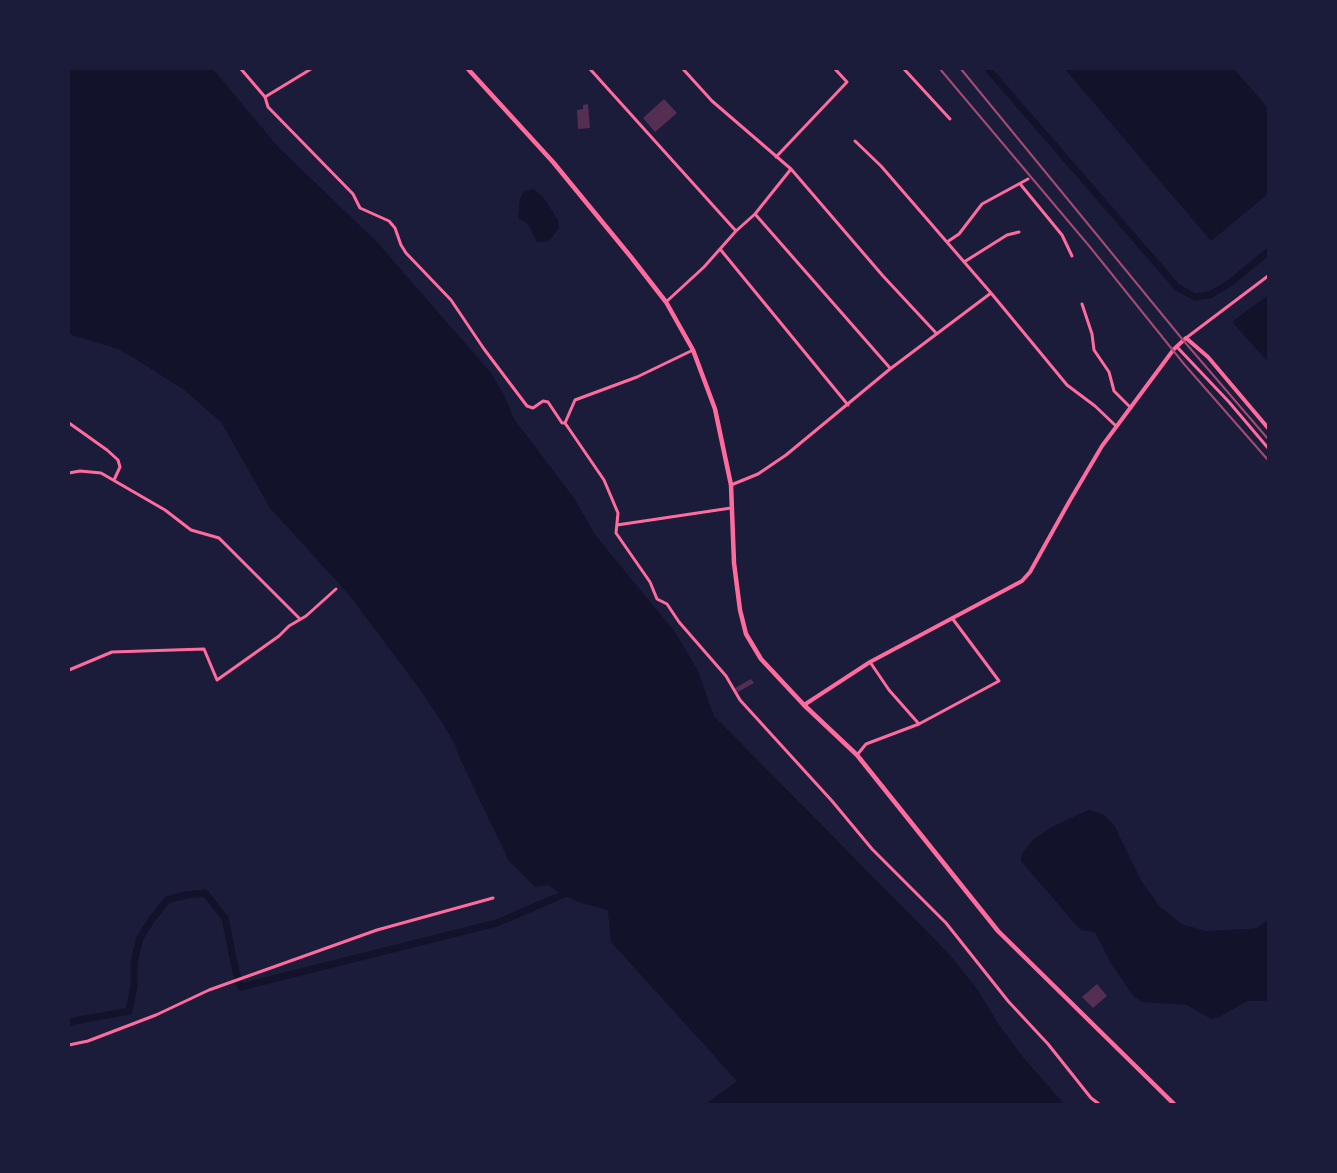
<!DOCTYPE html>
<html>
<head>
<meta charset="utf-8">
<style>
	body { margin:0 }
	#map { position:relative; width:1337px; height:1173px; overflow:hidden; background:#1b1b3a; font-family:"Source Sans 3",sans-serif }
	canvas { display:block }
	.frame { position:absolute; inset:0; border:70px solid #1b1b3a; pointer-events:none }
</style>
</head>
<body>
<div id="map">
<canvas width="1337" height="1173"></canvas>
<div class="frame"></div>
</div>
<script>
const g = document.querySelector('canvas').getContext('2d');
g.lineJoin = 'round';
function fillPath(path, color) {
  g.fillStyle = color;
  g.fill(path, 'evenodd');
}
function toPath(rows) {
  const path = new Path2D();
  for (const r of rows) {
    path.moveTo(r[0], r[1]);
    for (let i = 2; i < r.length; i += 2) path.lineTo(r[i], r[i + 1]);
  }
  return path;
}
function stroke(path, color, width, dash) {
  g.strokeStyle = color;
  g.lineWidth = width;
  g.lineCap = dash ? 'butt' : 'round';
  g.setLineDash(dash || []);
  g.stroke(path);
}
const water = toPath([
	[69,69,213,69,279,148,377,242,491,373,503,393,514,419,574,498,596,536,675,632,698,671,714,716,949,954,977,989,999,1025,1022,1056,1064,1104,706,1104,737,1081,611,942,608,910,578,902,558,892,549,885,535,887,509,861,462,763,454,743,443,724,419,688,350,596,270,508,221,422,183,389,137,360,118,349,69,334],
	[1065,69,1234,69,1268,108,1268,194,1211,241],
	[534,189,543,197,558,220,559,228,549,241,537,242,528,224,518,218,520,199,524,192],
	[1268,295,1268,362,1232,322],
	[1088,810,1103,814,1114,825,1142,882,1160,907,1182,924,1205,931,1250,929,1257,928,1268,919,1268,1001,1247,1001,1219,1017,1211,1019,1187,1005,1143,1002,1134,997,1112,965,1096,934,1094,932,1081,930,1076,925,1021,861,1022,854,1034,839,1052,827]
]);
const canal = toPath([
	[988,69,1177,287,1195,297,1210,295,1230,283,1268,252],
	[69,1022,129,1011,134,986,134,961,140,938,152,919,167,900,186,895,205,893,225,918,236,972,241,987,497,923,569,892]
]);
const building = toPath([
	[664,99,677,113,655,132,643,118],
	[588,104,590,128,578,129,577,110,583,109,583,105],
	[751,679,754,683,738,692,735,688],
	[1097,984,1107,996,1093,1008,1082,997]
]);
const minor = toPath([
	[241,69,265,97,268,107,353,194,360,208,389,221,395,228,401,245,406,253,451,300,484,349,527,406,533,408,543,401,548,402,562,423,565,423,575,400,637,377,693,350],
	[590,69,736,231],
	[683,69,712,101,791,169,883,276,937,334],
	[904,69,950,119],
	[265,97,311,69],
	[855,141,881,166,991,293,1067,385,1095,406,1116,426],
	[776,157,847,82,835,69],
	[1021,185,1062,235,1072,256],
	[755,214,890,368],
	[947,242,959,234,982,204,1028,179],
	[720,249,848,405],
	[964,262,1007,235,1019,232],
	[666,302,704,267,736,231,755,214,791,169],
	[1082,304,1092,334,1094,350,1109,372,1114,391,1131,408],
	[1186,338,1268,276],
	[1177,347,1229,402,1268,448],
	[69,423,107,450,118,460,120,467,114,480],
	[565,423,604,480,618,513,616,533,650,582,657,599,667,604,679,622,726,676,740,700,832,801,872,849,946,923,1008,1001,1048,1044,1091,1098,1099,1104],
	[69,473,80,471,101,473,165,510,191,530,219,538,300,619],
	[731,485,758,474,786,455,890,369,991,293],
	[617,525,731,508],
	[870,662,889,690,919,724],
	[69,670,112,652,204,649,217,680,279,636,289,626,306,616,336,589],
	[857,755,866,744,919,724,999,681,952,618],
	[69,1045,88,1041,156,1015,209,990,377,930,493,898]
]);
const tertiary = toPath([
	[804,705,870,662,1022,581,1030,572,1069,502,1102,446,1174,349,1186,338,1208,357,1268,428]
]);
const trunk = toPath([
	[468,69,553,162,631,257,666,302,693,350,715,409,731,485,734,563,740,610,746,634,761,659,804,705,857,755,998,931,1174,1104]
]);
const rail = toPath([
	[940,69,1090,247,1184,364,1268,460],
	[961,69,1183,340,1268,439]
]);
fillPath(water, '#12122b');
stroke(canal, '#12122b', 7);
fillPath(building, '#542f53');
stroke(minor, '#ff6b9d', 3);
stroke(tertiary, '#ff6b9d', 4);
stroke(trunk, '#ff6b9d', 4.5);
stroke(rail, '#a44b75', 2);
</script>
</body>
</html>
